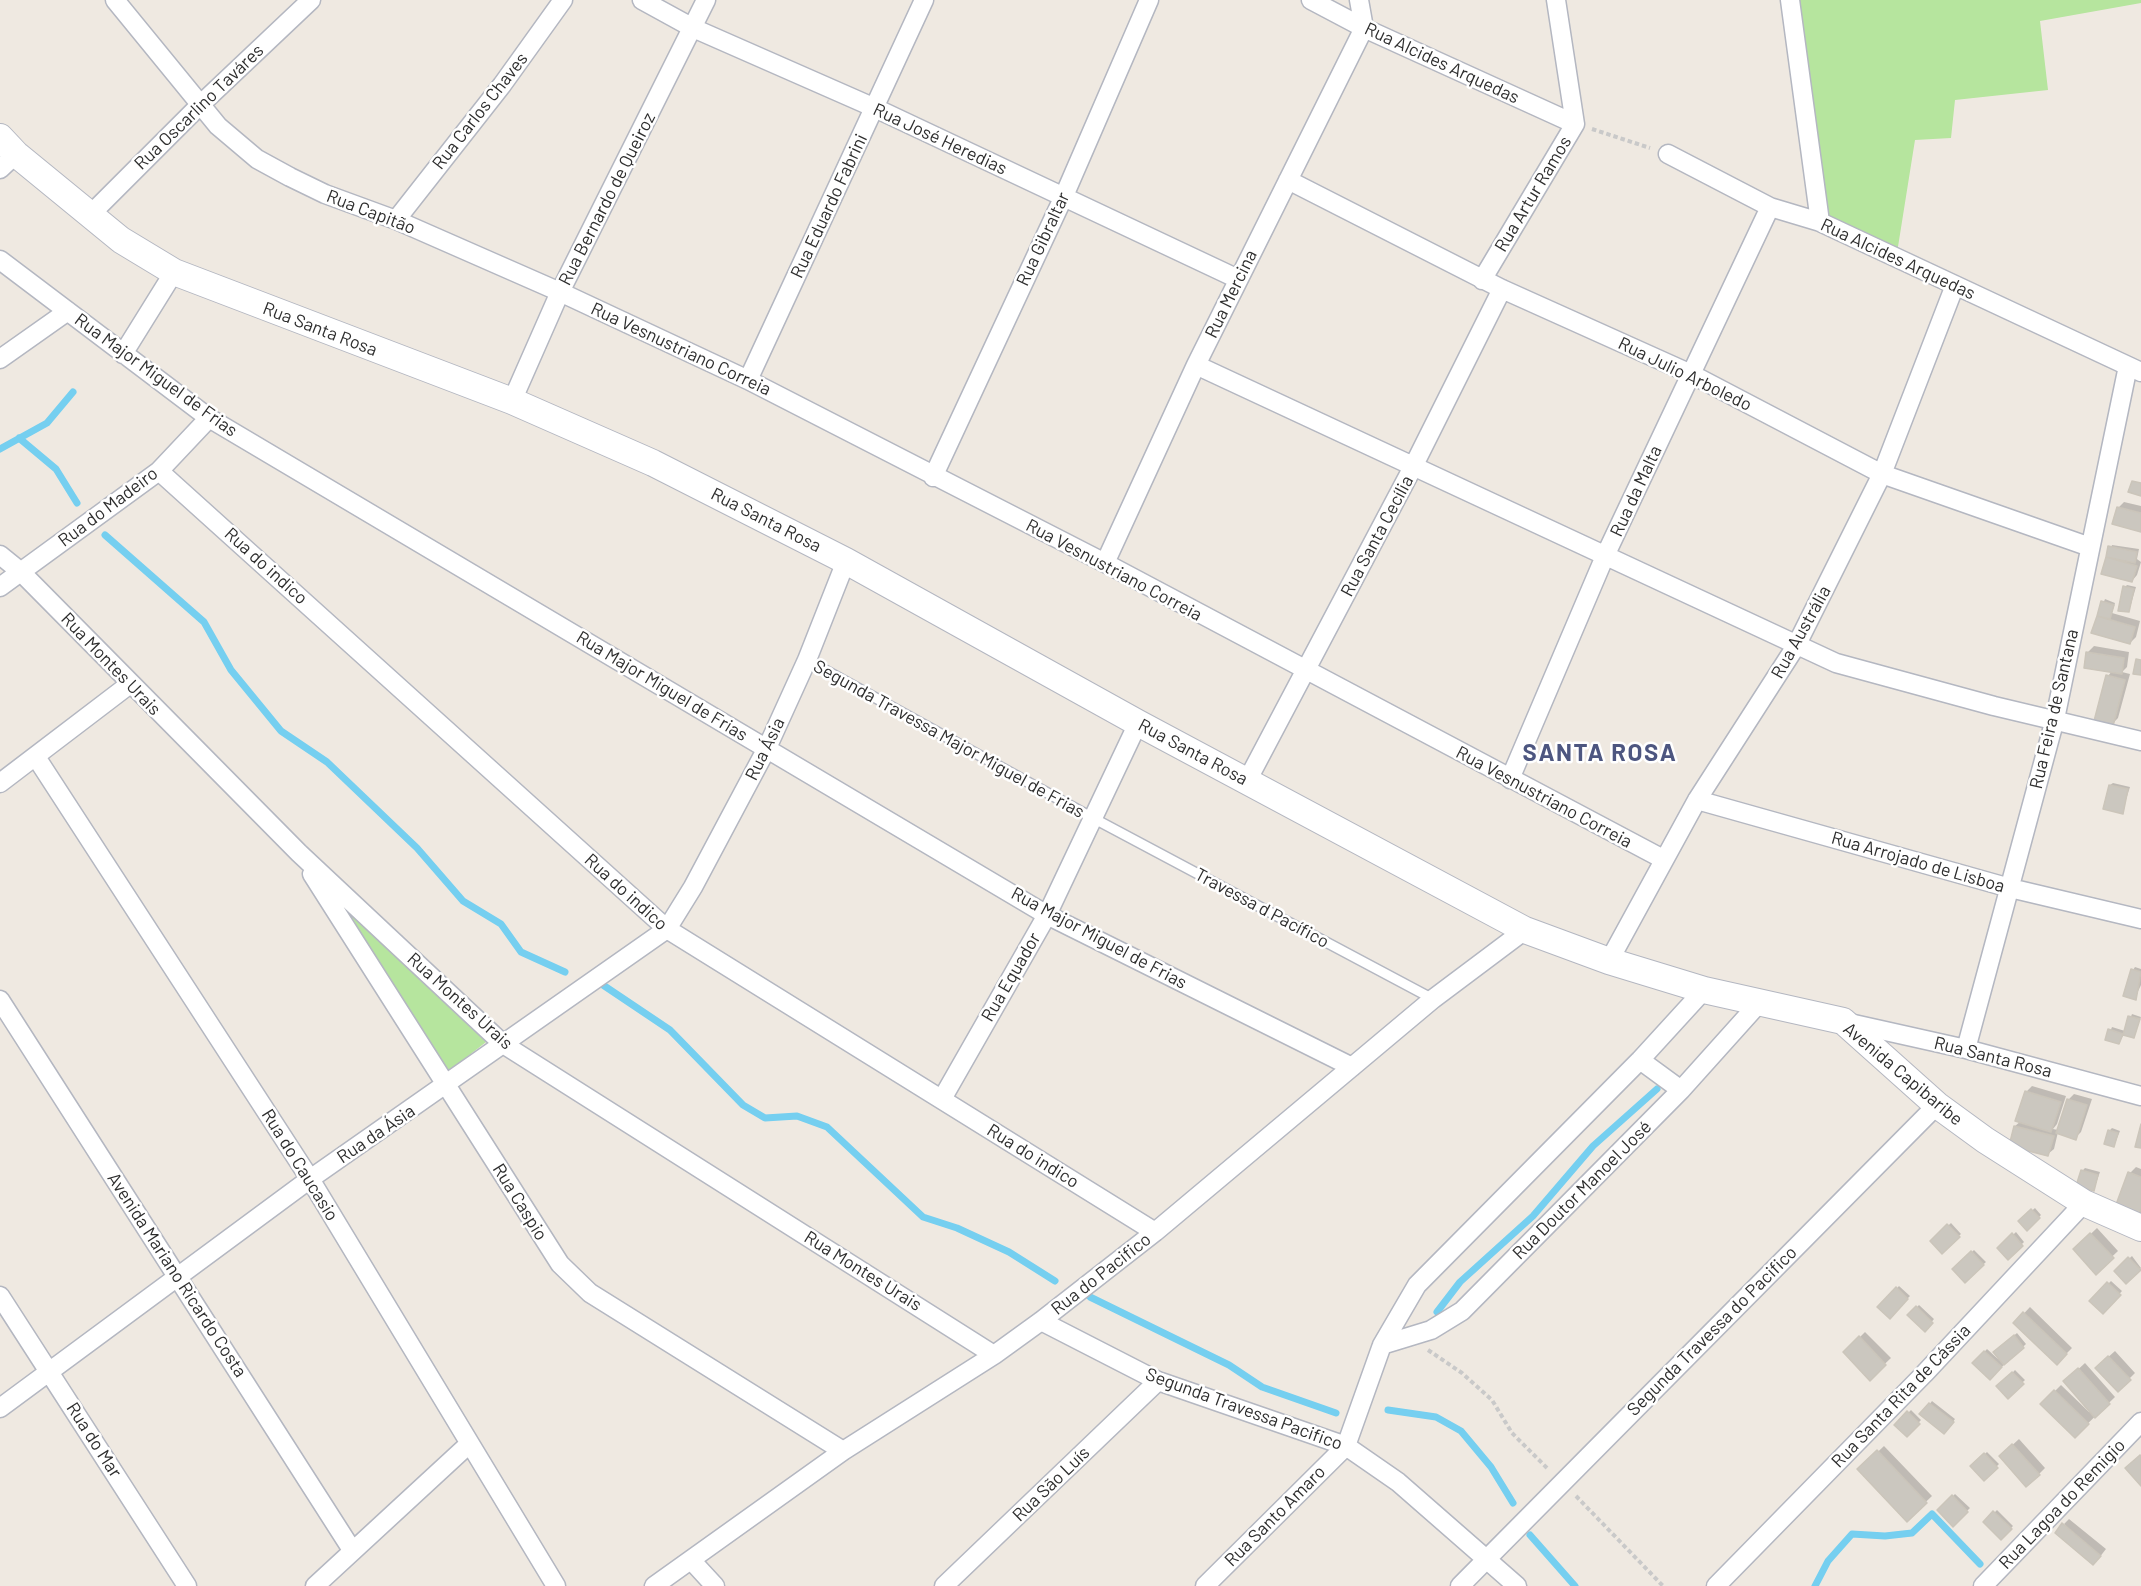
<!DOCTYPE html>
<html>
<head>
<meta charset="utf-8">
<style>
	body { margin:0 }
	canvas { display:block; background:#efe9e1 }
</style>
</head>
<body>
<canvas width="2141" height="1586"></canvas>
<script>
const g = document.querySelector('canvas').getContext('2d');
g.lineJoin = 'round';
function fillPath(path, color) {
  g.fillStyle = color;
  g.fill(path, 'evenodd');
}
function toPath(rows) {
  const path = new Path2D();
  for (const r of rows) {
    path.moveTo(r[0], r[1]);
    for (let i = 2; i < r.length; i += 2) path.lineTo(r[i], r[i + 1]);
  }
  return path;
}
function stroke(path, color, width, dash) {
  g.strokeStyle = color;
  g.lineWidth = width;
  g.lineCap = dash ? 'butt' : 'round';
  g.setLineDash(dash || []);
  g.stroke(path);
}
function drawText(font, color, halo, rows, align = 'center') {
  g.font = font + ' Barlow,sans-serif';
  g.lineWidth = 5;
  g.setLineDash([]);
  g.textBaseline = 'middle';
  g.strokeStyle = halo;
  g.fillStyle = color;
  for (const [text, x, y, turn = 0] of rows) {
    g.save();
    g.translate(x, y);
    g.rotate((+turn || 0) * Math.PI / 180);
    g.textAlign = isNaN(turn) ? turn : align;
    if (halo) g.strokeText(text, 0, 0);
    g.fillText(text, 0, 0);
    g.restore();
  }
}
const green = toPath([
	[1796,0,2141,0,2141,3,2040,21,2048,90,1955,100,1951,138,1915,140,1897,253,1825,220],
	[333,894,486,1042,449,1071]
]);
const shadow = toPath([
	[2124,502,2141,506,2141,530,2118,508],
	[2112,545,2139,549,2137,559,2141,562,2137,575,2132,581,2107,558],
	[2127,585,2136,587,2129,611,2125,587],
	[2105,599,2115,603,2112,613,2140,621,2136,637,2130,643,2098,616],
	[2094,646,2129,652,2127,667,2122,672,2130,674,2118,718,2112,724,2108,676,2112,671,2085,667,2088,652],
	[2113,783,2130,787,2122,812,2110,785],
	[2135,967,2141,969,2141,985,2135,998,2133,970],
	[2132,1014,2141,1017,2134,1036,2124,1034,2119,1043,2107,1039,2112,1027,2125,1031],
	[2032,1086,2066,1096,2057,1124,2053,1129,2058,1130,2068,1100,2074,1094,2092,1099,2081,1132,2075,1138,2058,1132,2054,1149,2048,1154,2015,1126,2021,1121,2026,1092],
	[2112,1128,2120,1131,2114,1146,2109,1131],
	[2136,1167,2141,1169,2141,1213,2137,1217,2130,1173],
	[2085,1168,2100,1172,2094,1189,2082,1171],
	[2035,1208,2041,1215,2027,1229,2020,1221],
	[1951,1223,1961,1234,1942,1251,1932,1241],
	[2097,1228,2118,1251,2096,1272,2075,1249],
	[2016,1232,2024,1242,2008,1258,1999,1248],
	[1974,1250,1986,1262,1965,1281,1954,1269],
	[2132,1256,2141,1268,2127,1282,2116,1271],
	[2111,1281,2122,1291,2103,1312,2091,1301],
	[1899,1286,1910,1296,1889,1317,1879,1307],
	[1919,1305,1934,1319,1925,1330,1909,1315],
	[2030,1307,2072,1348,2057,1363,2015,1323],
	[1865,1332,1891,1358,1870,1378,1845,1352],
	[2017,1333,2026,1344,1990,1378,1974,1363,1987,1349,1998,1359,1995,1352],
	[2115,1351,2135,1373,2118,1390,2097,1367],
	[2085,1363,2115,1397,2075,1436,2042,1404,2061,1385,2089,1412,2091,1411,2071,1376],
	[2015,1370,2025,1380,2008,1396,1999,1387],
	[1932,1401,1955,1419,1947,1430,1922,1414],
	[1911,1410,1921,1420,1907,1435,1896,1425],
	[2019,1439,2045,1468,2039,1474,2007,1450],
	[1884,1446,1932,1496,1907,1520,1860,1469],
	[1987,1452,1999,1464,1984,1479,1972,1466],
	[1955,1494,1970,1508,1953,1525,1939,1510],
	[1997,1510,2013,1526,2001,1538,1985,1522],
	[2069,1519,2106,1549,2099,1558,2064,1524]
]);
const stream = toPath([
	[19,438,56,469,77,503],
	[0,449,47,423,73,392],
	[105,535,204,622,231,670,281,731,327,762,417,848,463,901,501,924,521,952,565,972],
	[597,981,670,1030,743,1105,765,1118,797,1116,827,1127,923,1217,957,1228,1009,1252,1055,1281],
	[1090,1297,1229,1365,1262,1387,1336,1413],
	[1437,1312,1460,1282,1533,1216,1593,1146,1657,1089],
	[1388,1410,1436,1417,1461,1431,1491,1467,1513,1503],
	[1530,1535,1575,1586],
	[1815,1586,1828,1561,1852,1534,1885,1536,1912,1533,1932,1514,1980,1564]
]);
const building = toPath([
	[2132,481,2141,483,2141,496,2128,492,2132,481],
	[2117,507,2141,513,2141,532,2112,524,2117,507],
	[2108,546,2137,552,2135,563,2106,557,2108,546],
	[2106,557,2137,566,2132,582,2101,574,2106,557],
	[2123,586,2134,589,2129,612,2118,611,2123,586],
	[2101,601,2114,605,2110,619,2097,616,2101,601],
	[2097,616,2135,627,2130,644,2091,633,2097,616],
	[2086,652,2124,658,2122,674,2084,668,2086,652],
	[2136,659,2141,660,2141,675,2133,674,2136,659],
	[2106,675,2125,680,2113,726,2094,721,2106,675],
	[2109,785,2128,789,2123,814,2103,809,2109,785],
	[2131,969,2141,972,2136,1000,2123,996,2131,969],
	[2128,1016,2140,1019,2134,1038,2123,1035,2128,1016],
	[2108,1029,2123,1034,2119,1044,2105,1040,2108,1029],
	[2025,1091,2061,1102,2051,1132,2015,1121,2025,1091],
	[2067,1099,2087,1105,2076,1140,2056,1133,2067,1099],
	[2141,1124,2141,1148,2135,1147,2141,1124],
	[2014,1126,2054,1136,2048,1156,2009,1146,2014,1126],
	[2108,1130,2118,1133,2114,1147,2104,1144,2108,1130],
	[2081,1170,2098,1175,2094,1191,2076,1186,2081,1170],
	[2128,1172,2141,1177,2141,1209,2137,1219,2114,1210,2128,1172],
	[2031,1209,2040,1218,2027,1231,2018,1221,2031,1209],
	[1947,1224,1960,1237,1942,1254,1930,1241,1947,1224],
	[2012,1233,2023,1246,2008,1260,1997,1248,2012,1233],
	[2090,1233,2114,1258,2096,1275,2073,1249,2090,1233],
	[1971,1251,1984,1265,1965,1283,1952,1269,1971,1251],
	[2128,1257,2141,1270,2126,1284,2114,1271,2128,1257],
	[2107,1282,2121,1295,2103,1314,2089,1301,2107,1282],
	[1896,1287,1908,1299,1890,1319,1877,1307,1896,1287],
	[1916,1306,1933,1323,1925,1332,1907,1315,1916,1306],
	[2023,1312,2067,1354,2057,1365,2013,1323,2023,1312],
	[2014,1335,2024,1348,2004,1365,1993,1352,2014,1335],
	[1859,1336,1886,1365,1870,1381,1843,1352,1859,1336],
	[1984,1351,2002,1367,1990,1380,1972,1363,1984,1351],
	[2108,1356,2131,1380,2118,1392,2095,1368,2108,1356],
	[2078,1368,2110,1404,2095,1418,2063,1381,2078,1368],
	[2012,1372,2024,1384,2008,1399,1996,1386,2012,1372],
	[2054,1390,2089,1424,2075,1438,2040,1404,2054,1390],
	[1929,1403,1954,1422,1944,1434,1919,1414,1929,1403],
	[1907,1411,1920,1424,1907,1437,1894,1425,1907,1411],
	[2012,1444,2040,1475,2026,1487,1999,1456,2012,1444],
	[1877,1450,1927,1503,1907,1522,1857,1469,1877,1450],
	[1984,1453,1998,1468,1984,1481,1970,1466,1984,1453],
	[2140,1455,2141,1456,2141,1486,2125,1468,2140,1455],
	[1952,1495,1968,1512,1953,1527,1937,1510,1952,1495],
	[1993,1511,2012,1529,2001,1540,1983,1522,1993,1511],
	[2062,1523,2101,1556,2093,1565,2055,1533,2062,1523]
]);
const path = toPath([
	[1592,129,1650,148],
	[1428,1350,1462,1373,1492,1400,1512,1433,1549,1470],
	[1576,1496,1663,1586]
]);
const lane = toPath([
	[807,660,1091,817,1433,999]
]);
const street = toPath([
	[115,0,218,126,257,159,290,177,325,194,396,220,560,292,748,380,1105,563,1663,859],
	[642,0,693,28,875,108,1238,279],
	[1311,0,1364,28,1575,124],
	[1790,0,1820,222],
	[1668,154,1770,207,1820,222,2141,372],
	[0,169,16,154],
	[1288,180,1502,289,1691,374,1882,474,2090,547],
	[89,216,200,105,311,0],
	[396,220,502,85,563,0],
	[0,260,209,418,1047,915,1352,1067],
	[1482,280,1575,124,1556,0],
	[123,354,174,272],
	[0,359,68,311],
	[1196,365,1836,663,1994,706,2141,741],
	[748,380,924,0],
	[512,401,560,292,706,0],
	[159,471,667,929,1155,1232],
	[933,477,1064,196,1149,0],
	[0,555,21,572,299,853,503,1044,994,1355],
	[1105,563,1196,365,1364,28,1359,0],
	[0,587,159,471,209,418],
	[36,757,310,1179,556,1586],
	[1510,779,1605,556,1770,207],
	[1247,781,1414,465,1502,289],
	[0,783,130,684],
	[1697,800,2010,888,2141,919],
	[312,874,560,1264,590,1293,843,1451],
	[1609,961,1697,800,1796,646,1882,474,1955,285],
	[0,1000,352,1550],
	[1845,1022,1966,1049,2141,1096],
	[1966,1049,2055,719,2128,366],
	[1640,1060,1681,1090],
	[942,1099,1047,915,1138,723],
	[0,1296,187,1586],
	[1041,1321,1158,1381,1346,1446,1398,1482,1517,1586],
	[1382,1345,1431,1330,1462,1311,1681,1090,1760,1002],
	[0,1408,310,1179,667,929,693,887,767,748,807,660,846,561],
	[691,1560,715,1586],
	[315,1586,469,1444],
	[654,1586,843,1451,994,1355,1041,1321,1155,1232,1433,999,1525,930],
	[944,1586,1158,1381],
	[1205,1586,1346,1446,1382,1345,1417,1285,1640,1060,1704,990],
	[1460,1586,1937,1105],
	[1716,1586,1924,1374,2084,1203],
	[1983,1586,2141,1422]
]);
const secondary = toPath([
	[0,137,16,154,121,240,174,272,512,401,653,463,846,561,1138,723,1525,930,1609,961,1704,990,1843,1021,1937,1105,1985,1140,2084,1203,2141,1228]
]);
const streetNames = [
	["Rua Alcides Arquedas",1442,63,25],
	["Rua Oscarlino Taváres",199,107,-44],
	["Rua Carlos Chaves",480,111,-52],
	["Rua José Heredias",940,139,25],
	["Rua Artur Ramos",1533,194,-59],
	["Rua Bernardo de Queiroz",607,199,-63],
	["Rua Eduardo Fabrini",829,206,-65],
	["Rua Capitão",371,212,21],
	["Rua Gibraltar",1043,239,-65],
	["Rua Alcides Arquedas",1898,259,25],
	["Rua Mercina",1231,294,-64],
	["Rua Santa Rosa",320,329,21],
	["Rua Vesnustriano Correia",681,349,25],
	["Rua Julio Arboledo",1685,374,26],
	["Rua Major Miguel de Frias",156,375,36],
	["Rua da Malta",1636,491,-65],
	["Rua do Madeiro",108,507,-37],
	["Rua Santa Rosa",766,520,27],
	["Rua Santa Cecília",1377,536,-62],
	["Rua do indico",266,566,42],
	["Rua Vesnustriano Correia",1114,570,28],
	["Rua Austrália",1801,632,-61],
	["Rua Montes Urais",111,664,46],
	["Rua Major Miguel de Frias",662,686,31],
	["Rua Feira de Santana",2054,709,-77],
	["Segunda Travessa Major Miguel de Frias",949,739,29],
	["Rua Ásia",765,749,-64],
	["Rua Santa Rosa",1193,752,28],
	["Rua Vesnustriano Correia",1544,797,28],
	["Rua Arrojado de Lisboa",1918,862,16],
	["Rua do indico",626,892,42],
	["Travessa d Pacífico",1262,908,28],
	["Rua Major Miguel de Frias",1099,938,28],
	["Rua Equador",1011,977,-60],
	["Rua Montes Urais",460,1001,42],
	["Rua Santa Rosa",1993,1057,14],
	["Avenida Capibaribe",1903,1074,40],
	["Rua da Ásia",376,1134,-34],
	["Rua do indico",1033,1156,32],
	["Rua do Caucasio",300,1165,58],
	["Rua Doutor Manoel José",1582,1190,-45],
	["Rua Caspio",520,1202,58],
	["Rua Montes Urais",863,1271,32],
	["Rua do Pacifico",1101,1274,-38],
	["Avenida Mariano Ricardo Costa",177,1275,57],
	["Segunda Travessa do Pacifico",1712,1331,-45],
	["Rua Santa Rita de Cássia",1901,1396,-46],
	["Segunda Travessa Pacifico",1244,1409,20],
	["Rua do Mar",94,1440,57],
	["Rua São Luís",1051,1484,-44],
	["Rua Lagoa do Remigio",2062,1504,-46],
	["Rua Santo Amaro",1275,1516,-45]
];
const districtNames = [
	["SANTA ROSA",1600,753]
];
fillPath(green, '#b6e59e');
fillPath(shadow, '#0003');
stroke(stream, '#75cff0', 7);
fillPath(building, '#cbc7bf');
stroke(building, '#cbc5ba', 1.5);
stroke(lane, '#b4b7c1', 12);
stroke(street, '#b4b7c1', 21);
stroke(secondary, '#b4b7c1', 28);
stroke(path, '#c9c9c9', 4, [4.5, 3]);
stroke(lane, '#fff', 9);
stroke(street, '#fff', 18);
stroke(secondary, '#fff', 26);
drawText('18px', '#2e2e2e', '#fff', streetNames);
g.letterSpacing = '1.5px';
drawText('bold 24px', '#4d5680', '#fff', districtNames);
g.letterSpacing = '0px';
</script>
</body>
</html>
